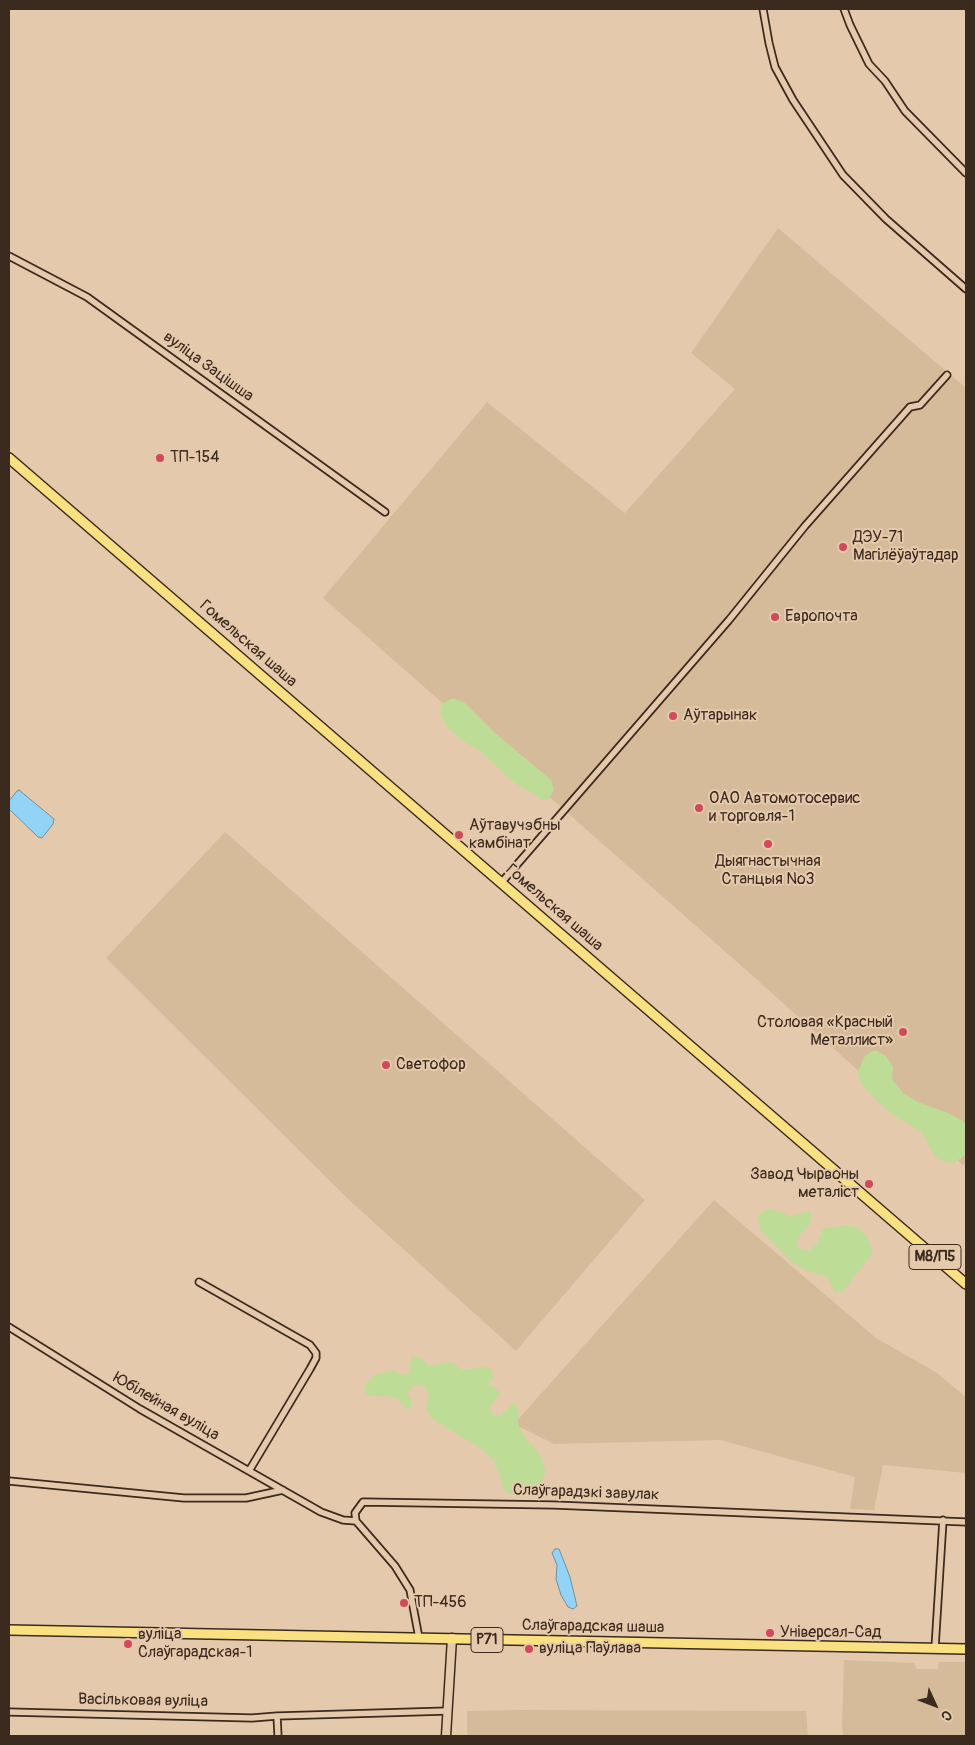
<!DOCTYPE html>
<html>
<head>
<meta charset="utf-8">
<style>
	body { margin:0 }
	#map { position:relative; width:975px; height:1745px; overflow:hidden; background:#e5c9ac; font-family:Pangolin,sans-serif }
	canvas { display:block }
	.frame { position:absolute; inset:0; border:10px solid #3b2a1e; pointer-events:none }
	.north { position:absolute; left:910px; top:1680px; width:50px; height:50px; -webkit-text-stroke:4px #e5c9ac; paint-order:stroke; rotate:133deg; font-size:14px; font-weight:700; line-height:20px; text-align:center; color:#3b2a1e }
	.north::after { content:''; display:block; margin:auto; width:18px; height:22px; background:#3b2a1e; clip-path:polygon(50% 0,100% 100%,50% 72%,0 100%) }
</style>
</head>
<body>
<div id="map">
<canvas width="975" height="1745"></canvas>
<div class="frame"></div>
<div class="north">С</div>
</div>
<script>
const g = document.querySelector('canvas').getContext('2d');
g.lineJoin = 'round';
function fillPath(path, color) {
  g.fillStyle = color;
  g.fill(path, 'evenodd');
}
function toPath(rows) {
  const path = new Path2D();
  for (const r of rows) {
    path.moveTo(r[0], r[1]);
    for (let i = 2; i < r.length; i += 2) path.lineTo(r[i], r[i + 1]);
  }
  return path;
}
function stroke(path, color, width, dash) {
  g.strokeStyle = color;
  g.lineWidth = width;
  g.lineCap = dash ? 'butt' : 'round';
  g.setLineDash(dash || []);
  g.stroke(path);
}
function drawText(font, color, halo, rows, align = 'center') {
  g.font = font + ' Pangolin,sans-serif';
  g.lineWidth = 4;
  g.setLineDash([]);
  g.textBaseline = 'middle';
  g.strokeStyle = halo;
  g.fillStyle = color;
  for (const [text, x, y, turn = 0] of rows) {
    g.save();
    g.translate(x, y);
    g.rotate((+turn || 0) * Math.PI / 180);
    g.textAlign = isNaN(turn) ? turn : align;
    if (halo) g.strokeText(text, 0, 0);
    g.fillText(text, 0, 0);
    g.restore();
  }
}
const built = toPath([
	[778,228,966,388,966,1162,963,1165,745,969,323,598,487,402,625,513,735,389,691,353],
	[225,832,645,1200,516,1351,348,1199,106,958],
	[714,1200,876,1338,937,1373,966,1397,966,1473,883,1465,874,1510,850,1509,855,1477,720,1440,554,1444,514,1424],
	[844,1660,914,1663,917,1669,938,1669,939,1662,966,1662,966,1736,843,1736,842,1726],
	[520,1710,806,1711,808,1736,467,1736,467,1711]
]);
const green = toPath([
	[453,698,465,703,495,733,551,780,554,790,548,800,542,800,531,792,517,785,480,751,463,741,447,727,440,714,442,704],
	[875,1050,886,1056,893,1067,892,1079,903,1093,918,1102,948,1113,963,1121,966,1126,966,1153,964,1156,953,1164,938,1159,930,1148,922,1132,892,1114,876,1100,862,1084,857,1073,865,1056],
	[768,1209,782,1212,790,1217,809,1211,812,1216,811,1222,800,1235,796,1244,801,1249,810,1251,818,1242,823,1229,847,1225,858,1228,867,1236,873,1253,843,1291,834,1292,828,1277,807,1271,793,1263,761,1231,757,1216],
	[411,1357,420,1358,429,1366,452,1362,461,1370,483,1367,492,1369,493,1377,488,1386,494,1387,501,1393,489,1408,493,1415,501,1416,511,1404,517,1405,519,1412,518,1422,522,1433,540,1455,546,1471,540,1488,530,1495,518,1497,505,1492,495,1462,482,1449,434,1420,426,1409,429,1396,423,1384,413,1386,407,1393,411,1399,411,1408,407,1410,402,1403,396,1398,385,1396,372,1396,366,1394,364,1386,376,1375,393,1370,403,1375,410,1373]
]);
const water = toPath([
	[19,790,54,819,53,824,42,838,38,837,9,809,9,801,17,791,19,790],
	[555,1549,559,1549,570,1577,577,1606,573,1609,568,1607,561,1595,556,1579,557,1565,552,1553,555,1549]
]);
const street = toPath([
	[763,9,769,43,775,67,793,100,843,175,886,219,966,289],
	[844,9,850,25,869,64,885,81,905,111,966,173],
	[9,256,87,297,385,512],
	[501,883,729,620,805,526,910,407,920,405,947,375],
	[199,1282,310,1345,316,1353,316,1358,310,1369,249,1471],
	[9,1327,140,1409,321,1512,343,1520,356,1521],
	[9,1481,184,1498,246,1498,283,1490],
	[419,1638,410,1590,395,1566,356,1521,355,1513,363,1502,554,1505,966,1522],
	[935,1648,943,1520],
	[9,1712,252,1718,277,1716,447,1711],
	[277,1716,278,1736]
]);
const secondary = toPath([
	[446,1736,452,1638]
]);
const primary = toPath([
	[9,458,966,1284],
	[9,1630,966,1649]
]);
const markers = [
	[160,458,5,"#d1495b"],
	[843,547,5,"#d1495b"],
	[775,617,5,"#d1495b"],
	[673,716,5,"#d1495b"],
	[699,808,5,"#d1495b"],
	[459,835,5,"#d1495b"],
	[768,844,5,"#d1495b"],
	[903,1032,5,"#d1495b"],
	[386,1065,5,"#d1495b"],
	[869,1184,5,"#d1495b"],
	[404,1603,5,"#d1495b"],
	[770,1633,5,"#d1495b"],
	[128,1644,5,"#d1495b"],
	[529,1649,5,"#d1495b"]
];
const shields = [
	[935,1257,52],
	[487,1640,32]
];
const shieldNames = [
	["М8/П5",935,1257],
	["Р71",487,1640]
];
const streetNames = [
	["вуліца Зацішша",208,367,36],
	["Гомельская шаша",248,644,41],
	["Гомельская шаша",554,908,41],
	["Юбілейная вуліца",166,1407,30],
	["Слаўгарадзкі завулак",586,1493,2],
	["Слаўгарадская шаша",593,1627,1],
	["Васільковая вуліца",143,1701,1]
];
const poiNames = [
	["ТП-154",170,458],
	["ДЭУ-71",853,538],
	["Магілёўаўтадар",853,556],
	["Европочта",785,617],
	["Аўтарынак",683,716],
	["ОАО Автомотосервис",709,799],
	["и торговля-1",709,817],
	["Аўтавучэбны",469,826],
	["камбінат",469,844],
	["Дыягнастычная",768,862,"center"],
	["Станцыя №3",768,880,"center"],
	["Столовая «Красный",893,1023,"right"],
	["Металлист»",893,1041,"right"],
	["Светофор",396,1065],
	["Завод Чырвоны",859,1175,"right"],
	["металіст",859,1193,"right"],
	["ТП-456",414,1603],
	["Універсал-Сад",780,1633],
	["вуліца",138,1635],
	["Слаўгарадская-1",138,1653],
	["вуліца Паўлава",539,1649]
];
fillPath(built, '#d6bb9b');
fillPath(green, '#bddc95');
fillPath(water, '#93d3f5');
stroke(water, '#708f9f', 1);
stroke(street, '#3b2a1e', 9);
stroke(secondary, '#3b2a1e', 11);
stroke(primary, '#3b2a1e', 12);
stroke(street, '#e5c9ac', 5.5);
stroke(secondary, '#e5c9ac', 8);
stroke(primary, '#f9e181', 9);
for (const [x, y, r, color] of markers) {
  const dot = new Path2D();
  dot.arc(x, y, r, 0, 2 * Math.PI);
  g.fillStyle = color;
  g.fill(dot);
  stroke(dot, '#e5c9ac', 2);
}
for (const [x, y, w] of shields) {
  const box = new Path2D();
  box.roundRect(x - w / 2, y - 12.5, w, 25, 4);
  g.fillStyle = '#e5c9ac';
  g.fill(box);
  stroke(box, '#3b2a1e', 1);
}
drawText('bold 15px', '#3b2a1e', null, shieldNames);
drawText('16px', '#3b2a1e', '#e5c9ac', streetNames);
drawText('16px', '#3b2a1e', '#e5c9ac', poiNames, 'left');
</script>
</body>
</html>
